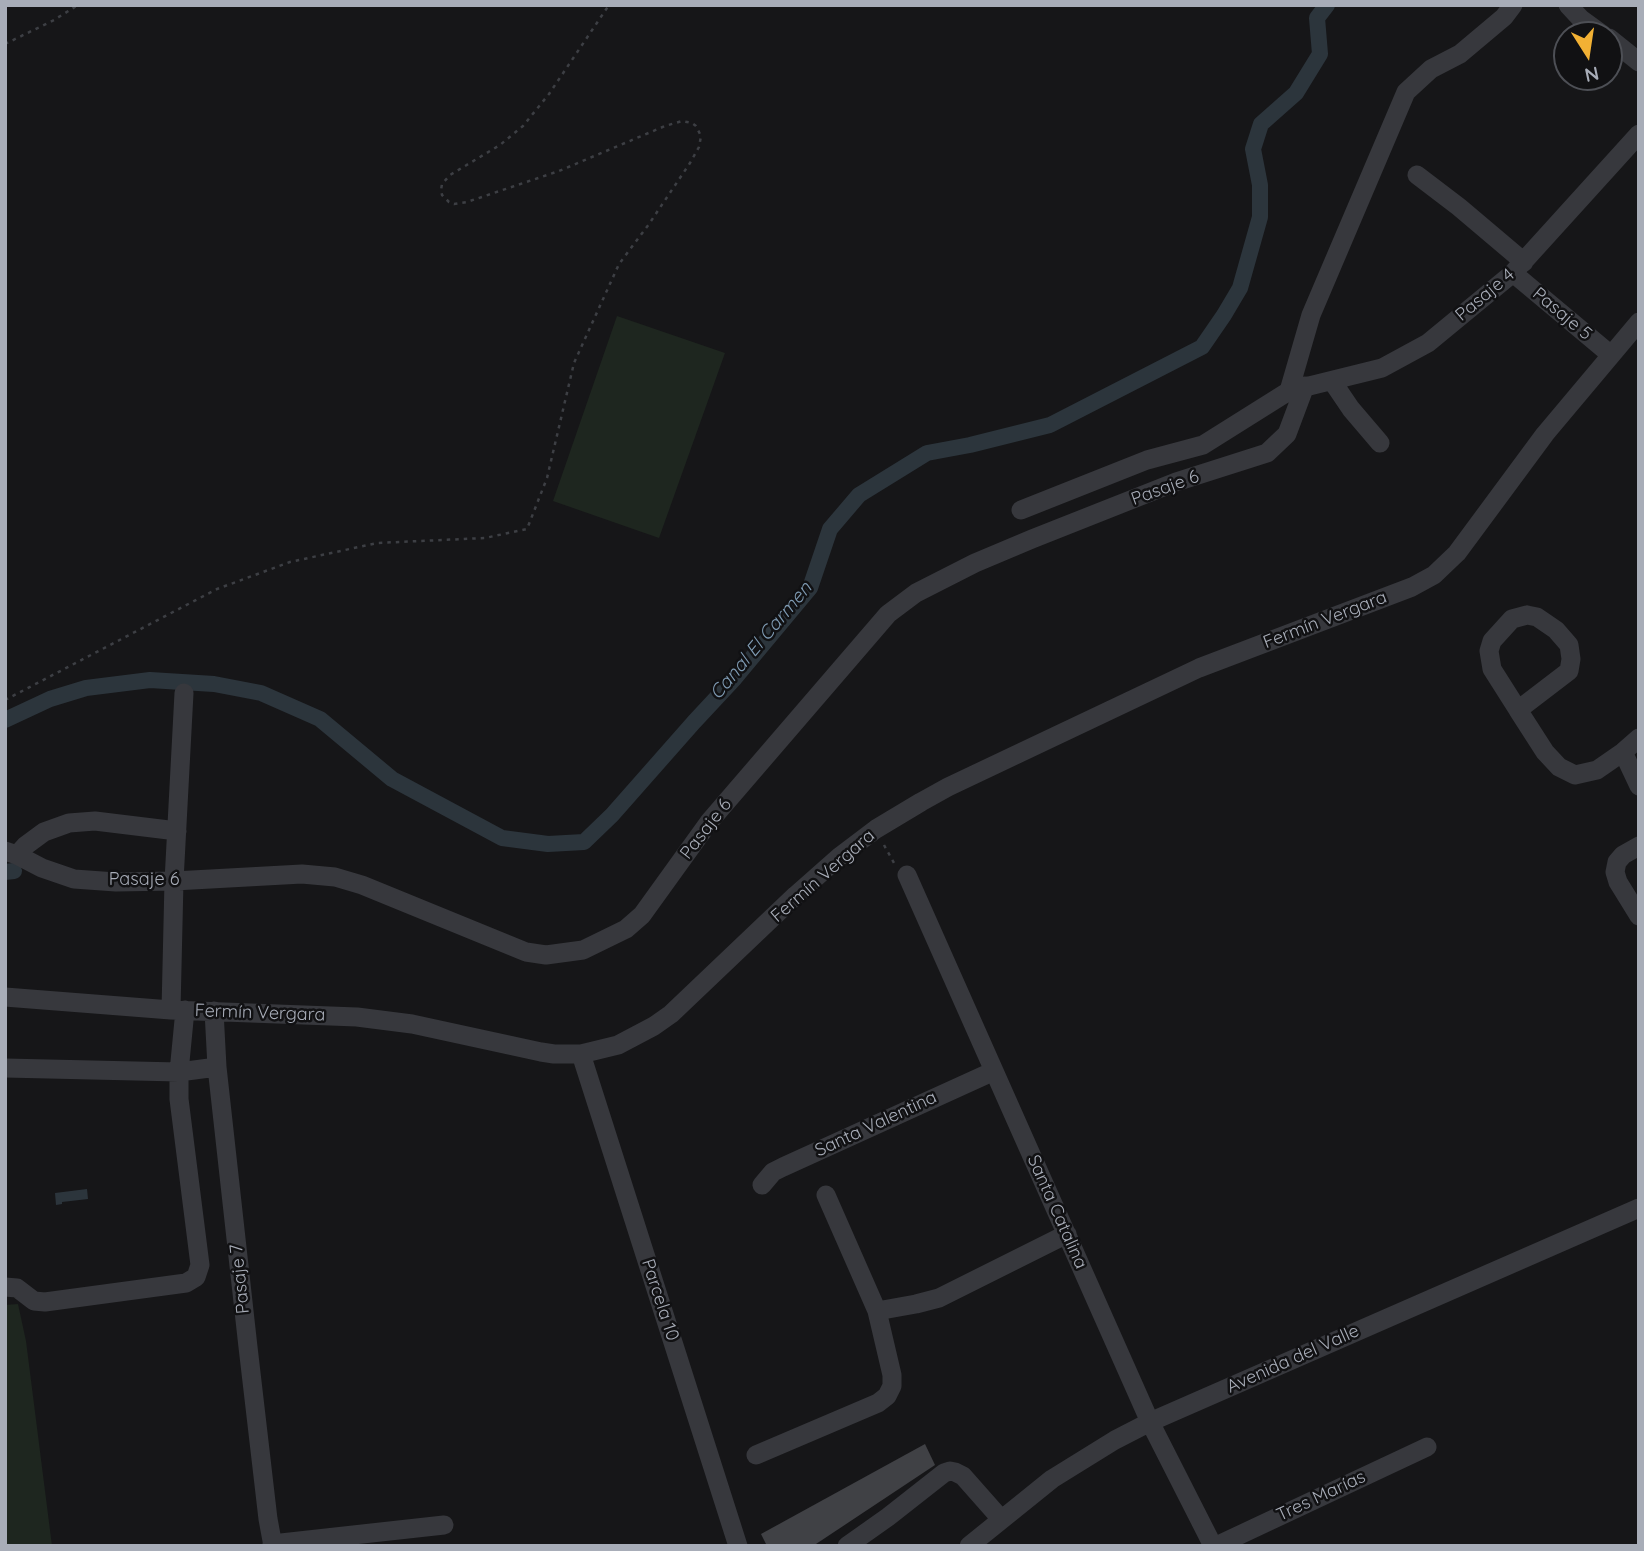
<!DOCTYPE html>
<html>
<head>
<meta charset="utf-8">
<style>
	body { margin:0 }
	#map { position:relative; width:1644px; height:1551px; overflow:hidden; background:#161618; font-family:Quicksand,sans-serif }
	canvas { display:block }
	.frame { position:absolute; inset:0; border:7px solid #a8adb8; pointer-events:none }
	.north { position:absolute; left:1553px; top:21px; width:70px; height:70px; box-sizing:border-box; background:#111113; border:2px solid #4d4f55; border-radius:50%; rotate:168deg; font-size:19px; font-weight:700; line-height:28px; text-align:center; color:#a8adb8 }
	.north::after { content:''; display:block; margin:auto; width:24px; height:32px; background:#f2b134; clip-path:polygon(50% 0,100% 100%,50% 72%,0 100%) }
</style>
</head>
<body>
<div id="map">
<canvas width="1644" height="1551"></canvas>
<div class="frame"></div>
<div class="north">N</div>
</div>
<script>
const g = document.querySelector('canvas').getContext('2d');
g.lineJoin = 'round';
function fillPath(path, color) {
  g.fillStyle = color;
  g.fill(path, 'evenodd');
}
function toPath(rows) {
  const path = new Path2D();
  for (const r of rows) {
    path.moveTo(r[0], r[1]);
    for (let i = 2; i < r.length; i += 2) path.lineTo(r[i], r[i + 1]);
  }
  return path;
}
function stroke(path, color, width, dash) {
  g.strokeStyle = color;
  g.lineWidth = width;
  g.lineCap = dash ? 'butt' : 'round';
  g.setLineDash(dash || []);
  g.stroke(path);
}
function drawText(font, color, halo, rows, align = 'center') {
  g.font = font + ' Quicksand,sans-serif';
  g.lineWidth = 5;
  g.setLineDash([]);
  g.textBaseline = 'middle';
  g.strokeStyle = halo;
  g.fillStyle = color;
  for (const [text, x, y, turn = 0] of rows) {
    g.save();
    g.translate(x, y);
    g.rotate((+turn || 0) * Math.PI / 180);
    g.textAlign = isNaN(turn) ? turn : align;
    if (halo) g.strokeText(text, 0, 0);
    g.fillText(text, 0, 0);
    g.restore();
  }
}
const green = toPath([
	[617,316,725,353,659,538,553,501],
	[18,1304,26,1341,52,1546,5,1546,5,1305]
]);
const water = toPath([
	[87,1189,88,1199,62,1202,62,1204,56,1205,55,1193]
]);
const canal = toPath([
	[5,720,50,699,86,688,150,680,214,684,261,693,320,719,392,779,502,838,548,844,584,842,612,815,694,722,735,678,810,588,830,529,859,495,927,453,970,445,1050,425,1202,347,1224,315,1240,288,1260,217,1260,185,1253,149,1261,124,1296,93,1320,54,1317,18,1327,5],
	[5,872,14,871]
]);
const building = toPath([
	[925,1444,935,1465,813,1546,767,1546,761,1534]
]);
const path = toPath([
	[5,44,54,20,78,5],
	[5,700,217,589,290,562,377,543,485,538,527,529,547,478,574,363,619,264,649,224,690,163,699,147,701,136,696,126,692,123,682,121,665,126,559,171,467,202,454,204,449,202,442,195,441,190,442,184,450,175,500,145,523,126,549,94,609,5],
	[884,845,894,863]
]);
const minor = toPath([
	[1568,5,1581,19,1603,35],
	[1609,38,1639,62],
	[1417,175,1459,207,1524,262],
	[1513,273,1611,355],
	[1332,381,1351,409,1380,443],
	[1289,391,1311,315,1406,92,1431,69,1460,54,1504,17,1513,5],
	[1021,510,1147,460,1203,445,1289,391,1382,368,1428,343,1513,273,1639,134],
	[1527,615,1537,617,1556,630,1569,645,1571,659,1569,671,1518,710,1492,669,1489,651,1492,641,1512,619,1527,615],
	[1518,710,1545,752,1559,767,1575,775,1597,770,1623,752,1639,738],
	[1623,752,1639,786],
	[1639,846,1623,855,1617,862,1615,872,1618,882,1639,916],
	[5,851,17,855,42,868,74,879,116,882,174,881,302,874,335,877,362,885,526,952,546,955,583,950,626,929,642,915,709,822,888,614,916,593,975,563,1032,539,1176,482,1267,453,1287,434,1305,386],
	[17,855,25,846,44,832,69,823,95,821,177,831],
	[907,875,1150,1422,1213,1546],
	[5,997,171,1010,357,1017,412,1024,541,1052,554,1054,581,1054,618,1045,654,1026,671,1014,796,895,839,857,876,829,921,802,948,787,1199,668,1412,587,1434,575,1457,553,1545,434,1639,322],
	[171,1010,174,881,184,693],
	[214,1011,217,1067,248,1347,268,1519,273,1546],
	[581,1054,738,1546],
	[5,1068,179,1072,217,1067],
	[762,1185,773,1172,783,1167,994,1071],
	[5,1287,17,1288,34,1301,45,1302,186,1283,196,1277,200,1265,179,1099,179,1072,185,1010],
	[877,1311,916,1304,939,1298,1067,1234],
	[756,1455,878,1403,887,1396,892,1386,892,1375,877,1311,826,1195],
	[272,1544,444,1525],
	[847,1546,888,1517,944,1473,950,1471,955,1472,963,1476,1001,1519],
	[969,1546,1052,1479,1115,1440,1150,1422,1639,1208],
	[1216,1546,1427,1447]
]);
const streetNames = [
	["Pasaje 4",1485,295,-40],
	["Pasaje 5",1562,314,40],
	["Pasaje 6",1165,488,-20],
	["Fermín Vergara",1325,620,-21],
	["Pasaje 6",706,829,-52],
	["Fermín Vergara",823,876,-41],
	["Pasaje 6",144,880],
	["Fermín Vergara",260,1013,2],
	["Santa Valentina",876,1124,-25],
	["Santa Catalina",1057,1212,66],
	["Pasaje 7",240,1279,-96],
	["Parcela 10",660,1300,72],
	["Avenida del Valle",1293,1359,-24],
	["Tres Marías",1321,1496,-25]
];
const waterNames = [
	["Canal El Carmen",761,641,-50]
];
fillPath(green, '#1e261f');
fillPath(water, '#2c353c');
stroke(canal, '#2c353c', 16);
fillPath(building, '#404145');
stroke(path, '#3d3f44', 2.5, [3.5, 5]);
stroke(minor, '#37383d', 19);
drawText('18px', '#a8adb8', '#111113', streetNames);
drawText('italic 19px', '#7f9bb3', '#111113', waterNames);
</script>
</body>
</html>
